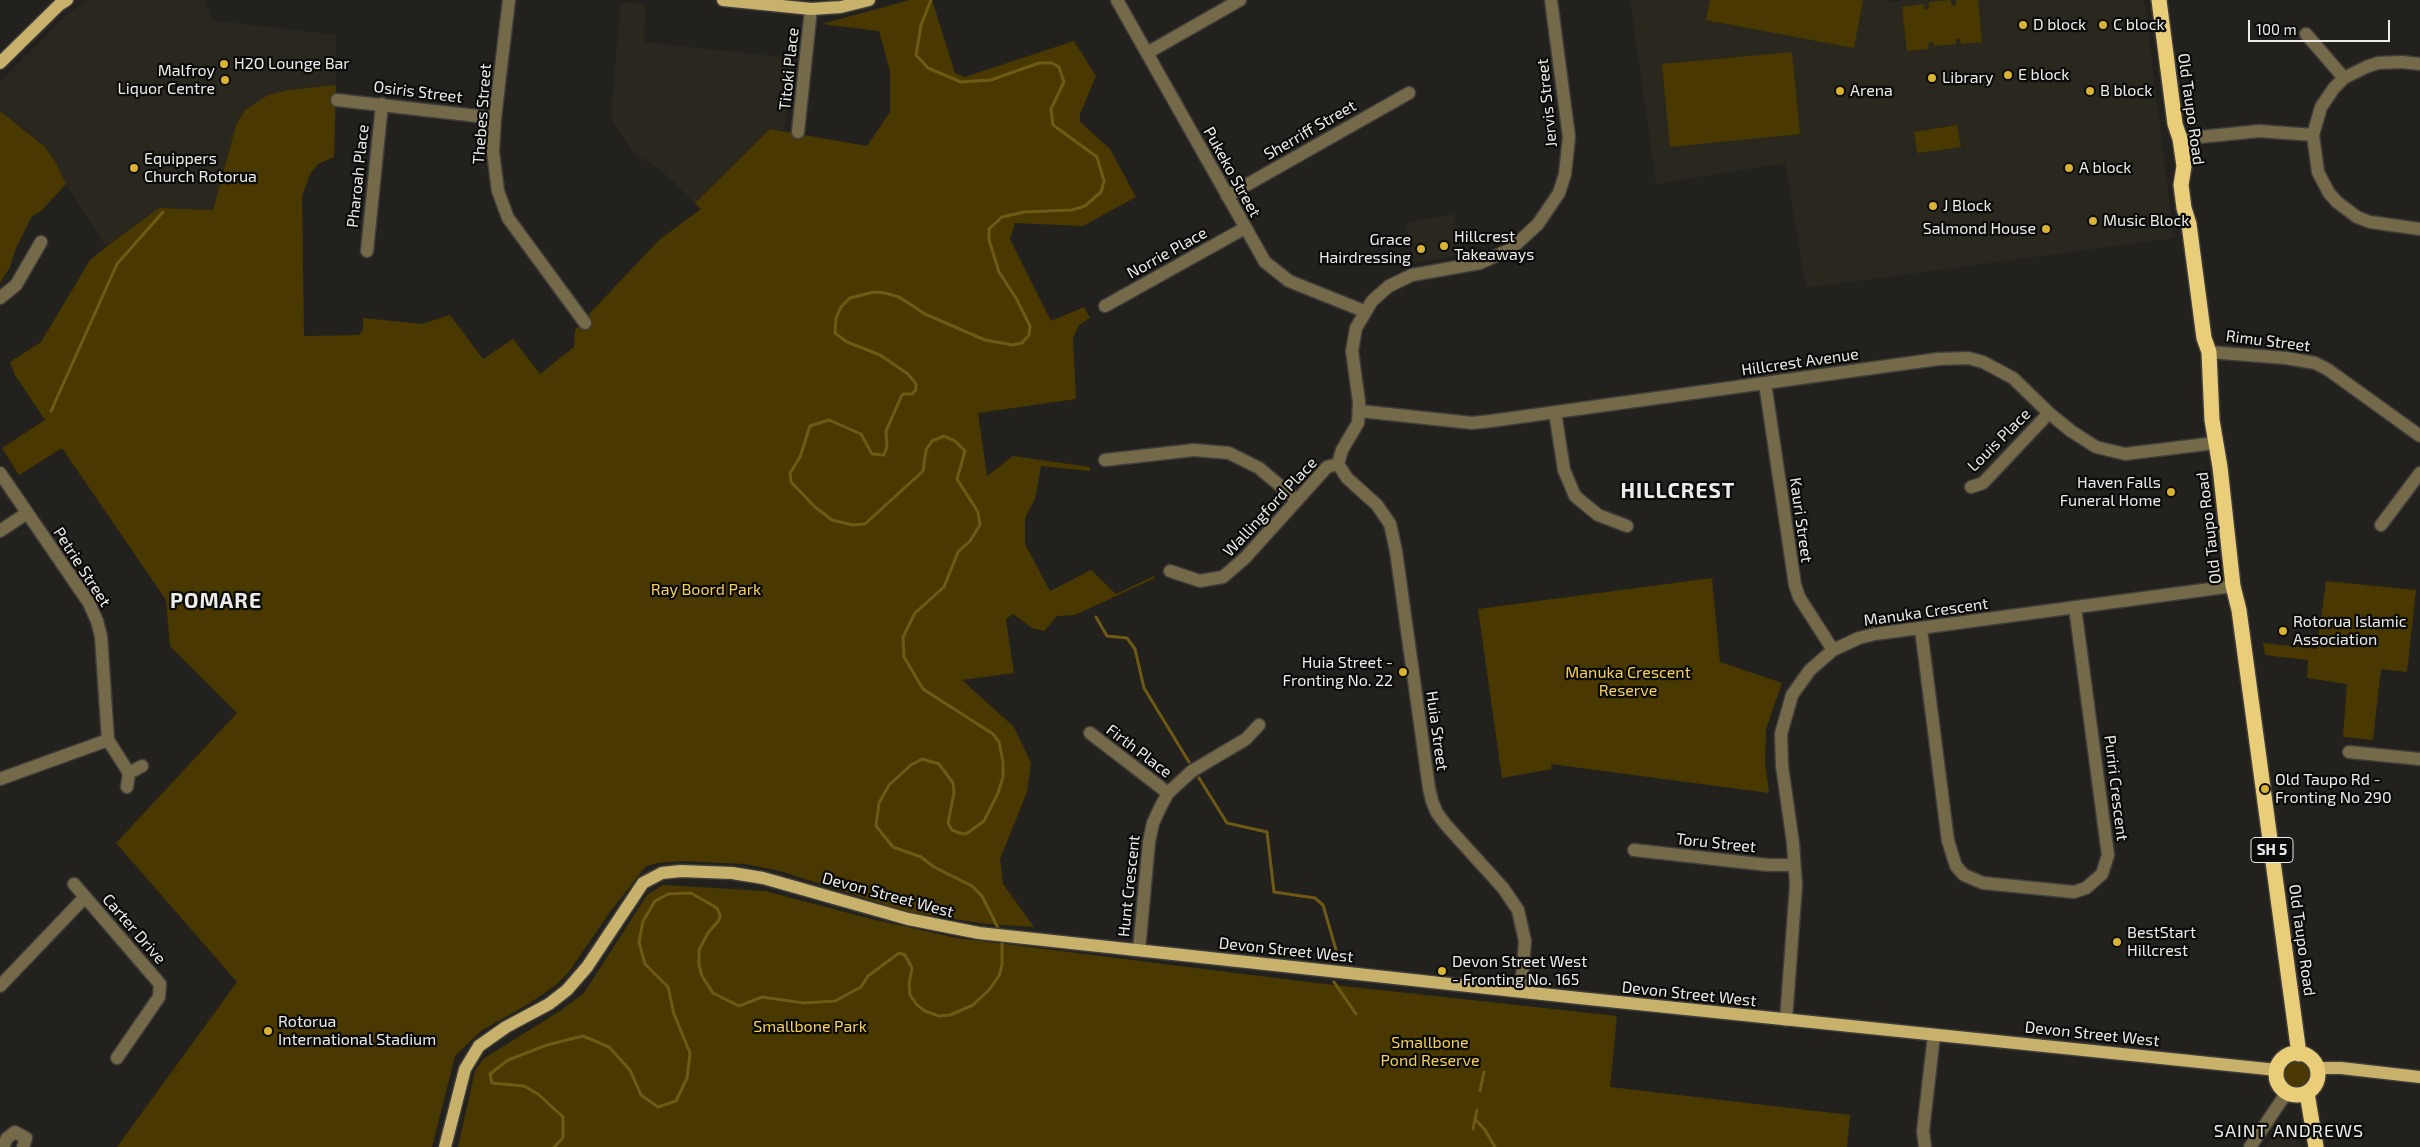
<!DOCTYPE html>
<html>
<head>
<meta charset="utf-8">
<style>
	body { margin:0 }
	#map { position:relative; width:2420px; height:1147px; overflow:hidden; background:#23211e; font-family:"Exo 2",sans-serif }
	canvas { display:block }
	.scale { position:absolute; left:2248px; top:20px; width:142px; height:22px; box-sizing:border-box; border:2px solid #ecebe9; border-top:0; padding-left:6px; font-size:15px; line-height:18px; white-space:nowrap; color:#ecebe9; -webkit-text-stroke:4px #0b0b09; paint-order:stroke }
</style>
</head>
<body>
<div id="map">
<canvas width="2420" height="1147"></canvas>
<div class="scale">100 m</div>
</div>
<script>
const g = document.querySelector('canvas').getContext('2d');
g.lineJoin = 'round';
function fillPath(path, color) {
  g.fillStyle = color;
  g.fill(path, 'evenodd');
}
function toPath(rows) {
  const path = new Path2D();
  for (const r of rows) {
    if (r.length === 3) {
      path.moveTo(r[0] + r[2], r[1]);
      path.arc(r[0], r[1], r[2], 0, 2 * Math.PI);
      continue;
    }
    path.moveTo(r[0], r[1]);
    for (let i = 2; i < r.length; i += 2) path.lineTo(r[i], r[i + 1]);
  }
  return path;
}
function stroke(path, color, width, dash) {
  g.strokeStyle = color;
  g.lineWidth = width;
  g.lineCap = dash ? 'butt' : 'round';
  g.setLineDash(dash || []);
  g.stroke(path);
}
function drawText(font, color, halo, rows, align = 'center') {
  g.font = font + ' "Exo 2",sans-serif';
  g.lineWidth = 4.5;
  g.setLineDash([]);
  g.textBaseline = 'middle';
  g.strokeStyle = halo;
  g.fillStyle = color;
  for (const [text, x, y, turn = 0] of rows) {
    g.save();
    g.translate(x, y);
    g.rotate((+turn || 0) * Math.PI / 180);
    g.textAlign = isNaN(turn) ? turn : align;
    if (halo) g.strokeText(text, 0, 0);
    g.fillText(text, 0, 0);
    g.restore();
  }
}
const built = toPath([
	[87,0,205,0,212,20,336,35,336,85,289,90,245,110,236,125,213,210,159,208,106,247,66,184,55,161,43,145,0,111,0,82,67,15],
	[1630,0,1886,0,1887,3,1906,0,2144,0,2174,238,1806,288,1785,163,1656,184],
	[621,2,646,5,644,42,792,58,784,130,770,129,695,203,661,170,634,154,613,122,611,108],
	[1453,214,1464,254,1415,263,1406,223],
	[2272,1137,2292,1137,2303,1147,2265,1147]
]);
const green = toPath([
	[910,0,932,0,955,73,965,77,1074,41,1096,76,1080,114,1080,122,1110,149,1136,197,1083,226,1015,223,1010,239,1051,321,1084,307,1090,318,1079,325,1073,338,1076,399,978,413,987,476,1013,456,1090,467,1090,471,1041,466,1035,499,1025,518,1025,544,1050,591,1091,570,1116,594,1154,576,1155,578,1075,615,1057,616,1044,631,1032,628,1013,614,1006,619,1014,673,962,680,1014,727,1031,763,1027,792,1000,859,1003,884,1034,927,987,924,908,912,780,871,745,864,684,861,658,863,646,866,610,912,568,973,556,985,530,1003,481,1031,455,1056,432,1147,117,1147,237,982,116,843,237,713,170,646,166,600,62,448,19,475,2,448,45,420,15,375,10,362,41,342,90,260,106,247,159,208,213,210,236,125,245,110,268,95,289,90,336,85,334,157,318,164,310,174,302,196,304,336,359,335,363,330,363,318,422,324,450,315,483,359,513,339,540,374,574,347,575,330,593,310,659,240,701,209,695,203,770,129,867,146,890,112,890,71,879,31,822,24],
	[1710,0,1863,0,1854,48,1706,20],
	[1951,0,1952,6,1956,5,1956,0,1978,0,1982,42,1961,44,1960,39,1956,39,1956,44,1934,46,1933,42,1928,43,1929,49,1907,51,1902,7,1924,4,1924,9,1929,9,1929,2],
	[1792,52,1800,134,1670,147,1662,64],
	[0,111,45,147,55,161,66,184,41,211,32,216,16,248,10,267,0,283],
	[1957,125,1961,147,1917,153,1914,132],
	[1712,578,1720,662,1782,683,1766,729,1765,761,1769,793,1551,764,1552,769,1502,778,1478,609],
	[2326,581,2416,590,2407,672,2381,669,2373,740,2343,737,2347,684,2307,678,2308,660,2265,655,2263,643,2317,649],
	[663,885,765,891,871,919,956,938,1316,983,1617,1016,1610,1087,1850,1115,1847,1147,458,1147,475,1071,483,1059,560,1011,584,993,647,895],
	[2297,1074,13]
]);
const stream = toPath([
	[931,0,921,25,916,55,928,68,961,82,991,80,1039,63,1052,63,1059,67,1064,82,1051,109,1053,125,1097,157,1104,181,1101,192,1085,206,1072,210,1024,212,1002,217,989,229,989,240,999,272,1016,298,1030,326,1029,335,1022,343,1013,345,985,340,925,314,899,297,885,293,874,292,850,298,841,307,836,318,835,333,847,342,880,355,908,374,916,384,916,390,912,394,903,394,901,397,886,431,887,447,884,455,872,454,861,434,829,420,810,426,800,457,790,473,791,482,815,507,832,520,853,525,865,524,923,471,926,450,932,441,944,436,955,441,965,451,957,479,978,512,980,525,970,541,958,552,944,587,915,613,903,637,904,657,923,689,993,734,999,742,1003,762,1003,777,998,793,984,821,966,834,959,833,952,830,948,823,954,793,953,783,939,764,922,759,911,765,889,785,879,803,876,826,893,847,921,857,934,867,972,886,982,896,1000,932],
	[51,411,117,264,163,212],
	[1096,617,1107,636,1127,638,1135,649,1144,688,1189,762],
	[1199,778,1227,823,1267,832,1274,892,1315,898,1323,905,1339,960],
	[1334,982,1356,1014],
	[1480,1091,1484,1072],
	[1475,1119,1485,1130,1495,1147],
	[1473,1129,1477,1110],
	[554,1147,563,1138,563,1117,538,1094,524,1086,492,1083,490,1074,508,1060,547,1045,583,1036,609,1047,630,1070,641,1095,658,1107,676,1101,687,1078,690,1053,674,1014,668,987,645,964,639,942,643,921,655,901,668,894,691,893,717,908,720,915,719,920,708,933,699,950,699,965,702,976,713,993,739,1006,762,997,804,1003,835,1001,861,987,868,976,899,953,905,955,912,968,909,984,910,995,917,1005,925,1011,939,1016,950,1015,973,1005,989,990,999,976,1002,965,1002,938]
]);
const minor = toPath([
	[509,0,495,118,493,152,498,191,508,218,585,323],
	[1117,0,1265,262,1289,281,1364,311],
	[2306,34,2344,78],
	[1147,53,1240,0],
	[2420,64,2402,62,2378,63,2366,67,2344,78,2334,88,2321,107,2313,135,2318,172,2329,193,2337,202,2357,217,2370,222,2420,229],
	[337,100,495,118],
	[798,132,811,9],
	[2180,139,2259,131,2313,135],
	[1227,196,1409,93],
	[367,251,382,104],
	[0,298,16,285,41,242],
	[1105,306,1245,228],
	[2209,352,2286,358,2315,363,2327,369,2420,436],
	[1765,383,1795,585,1799,597,1833,650],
	[1360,411,1472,423,1491,421,1938,359,1968,358,1983,362,2013,378,2049,413,2071,431,2096,447,2125,454,2215,443],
	[1555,412,1564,470,1575,496,1598,515,1627,526],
	[1105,460,1194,450,1229,453,1259,468,1297,500],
	[1338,464,1342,450,1358,423,1359,402,1352,351,1356,328,1372,301,1389,286,1412,275,1480,263,1511,249,1538,224,1559,193,1565,174,1569,137,1551,0],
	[1338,464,1347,478,1377,505,1390,524,1396,551,1429,788,1432,801,1437,813,1446,825,1503,888,1518,910,1525,941,1521,992],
	[0,473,89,603,97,621,101,636,108,740,129,773,127,787],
	[1971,487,1983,483,2049,413],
	[2381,525,2420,473],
	[0,531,27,513],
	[1170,571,1200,581,1223,577,1245,558,1327,467,1338,464],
	[1921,629,1948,841,1956,866,1964,875,1983,883,2074,892,2086,888,2102,874,2108,855,2075,607],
	[1090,733,1168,793],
	[2349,752,2420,759],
	[129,773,142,766],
	[0,779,108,740],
	[1634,850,1768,865,1794,865],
	[74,884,160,984,159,997,117,1058],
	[1139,950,1149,842,1153,823,1160,808,1168,793,1192,771,1246,739,1259,725],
	[0,986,85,897],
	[1786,1020,1796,885,1793,843,1782,766,1781,734,1792,695,1810,670,1833,650,1859,638,1875,634,2233,586],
	[3,1147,7,1138,15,1132,26,1138,23,1147],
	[1925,1147,1923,1131,1934,1035],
	[2250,1147,2287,1092]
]);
const major = toPath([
	[723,0,811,9,841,7,869,0],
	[0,63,59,5,67,0],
	[2317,1068,2341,1068,2420,1077],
	[445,1147,465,1069,479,1046,506,1027,549,1004,567,990,587,967,643,883,662,873,681,871,732,873,763,878,908,919,979,933,1579,998,2277,1070]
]);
const highway = toPath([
	[2159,0,2175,124,2180,139,2184,166,2181,185,2184,208,2189,224,2204,338,2209,352,2212,420,2220,467,2233,586,2239,610,2299,1054],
	[2297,1074,21],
	[2307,1093,2316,1147]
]);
const markers = [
	[2023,25,5,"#d9b334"],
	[2103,25,5,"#d9b334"],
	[224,64,5,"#d9b334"],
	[2008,75,5,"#d9b334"],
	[1932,78,5,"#d9b334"],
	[225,80,5,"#d9b334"],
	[1840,91,5,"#d9b334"],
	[2090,91,5,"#d9b334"],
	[134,168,5,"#d9b334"],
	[2069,168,5,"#d9b334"],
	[1933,206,5,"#d9b334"],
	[2093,221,5,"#d9b334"],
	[2046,229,5,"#d9b334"],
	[1444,246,5,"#d9b334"],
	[1421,249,5,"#d9b334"],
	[2171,492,5,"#d9b334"],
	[2283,631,5,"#d9b334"],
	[1403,672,5,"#d9b334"],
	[2265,789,5,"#d9b334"],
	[2117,942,5,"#d9b334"],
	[1442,971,5,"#d9b334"],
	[268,1031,5,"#d9b334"]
];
const shields = [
	[2272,850,42]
];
const shieldNames = [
	["SH 5",2272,850]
];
const poiNames = [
	["D block",2033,25],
	["C block",2113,25],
	["H2O Lounge Bar",234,64],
	["Malfroy",215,71,"right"],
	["Liquor Centre",215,89,"right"],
	["E block",2018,75],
	["Library",1942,78],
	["Arena",1850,91],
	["B block",2100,91],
	["Equippers",144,159],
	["Church Rotorua",144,177],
	["A block",2079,168],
	["J Block",1943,206],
	["Music Block",2103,221],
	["Salmond House",2036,229,"right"],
	["Hillcrest",1454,237],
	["Takeaways",1454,255],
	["Grace",1411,240,"right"],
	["Hairdressing",1411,258,"right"],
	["Haven Falls",2161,483,"right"],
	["Funeral Home",2161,501,"right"],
	["Rotorua Islamic",2293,622],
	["Association",2293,640],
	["Huia Street -",1393,663,"right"],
	["Fronting No. 22",1393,681,"right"],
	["Old Taupo Rd -",2275,780],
	["Fronting No 290",2275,798],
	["BestStart",2127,933],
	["Hillcrest",2127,951],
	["Devon Street West",1452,962],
	["- Fronting No. 165",1452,980],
	["Rotorua",278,1022],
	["International Stadium",278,1040]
];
const streetNames = [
	["Titoki Place",789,69,-84],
	["Osiris Street",418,92,7],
	["Jervis Street",1547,103,-96],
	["Old Taupo Road",2191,109,82],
	["Thebes Street",482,114,-86],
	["Sherriff Street",1310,130,-30],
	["Pukeko Street",1232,172,61],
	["Pharoah Place",358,176,-84],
	["Norrie Place",1167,253,-29],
	["Rimu Street",2268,341,7],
	["Hillcrest Avenue",1800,362,-8],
	["Louis Place",1999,440,-45],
	["Wallingford Place",1270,507,-47],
	["Kauri Street",1801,520,82],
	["Old Taupo Road",2209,528,-97],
	["Petrie Street",82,567,57],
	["Manuka Crescent",1926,612,-8],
	["Huia Street",1437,731,82],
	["Firth Place",1139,751,37],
	["Puriri Crescent",2116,788,83],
	["Toru Street",1716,843,6],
	["Hunt Crescent",1129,886,-84],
	["Devon Street West",888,895,15],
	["Carter Drive",134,929,49],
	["Old Taupo Road",2302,940,82],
	["Devon Street West",1286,950,6],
	["Devon Street West",1689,994,6],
	["Devon Street West",2092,1034,6]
];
const parkNames = [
	["Ray Boord Park",706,590],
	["Manuka Crescent",1628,673],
	["Reserve",1628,691],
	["Smallbone Park",810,1027],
	["Smallbone",1430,1043],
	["Pond Reserve",1430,1061]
];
const neighbourhoodNames = [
	["SAINT ANDREWS",2289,1131]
];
const districtNames = [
	["HILLCREST",1678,491],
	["POMARE",216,601]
];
fillPath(built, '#2a271e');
fillPath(green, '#493900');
stroke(stream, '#6f5a15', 3);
stroke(minor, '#3f3d3a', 15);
stroke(major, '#3f3d3a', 15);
stroke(highway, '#3f3d3a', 18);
stroke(minor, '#746948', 12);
stroke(major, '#c8b16b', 12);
stroke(highway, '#e9cd78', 15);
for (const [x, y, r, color] of markers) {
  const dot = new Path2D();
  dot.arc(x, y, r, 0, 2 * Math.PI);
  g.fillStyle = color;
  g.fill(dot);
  stroke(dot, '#0b0b09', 2);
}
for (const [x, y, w] of shields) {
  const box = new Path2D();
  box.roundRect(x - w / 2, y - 12.5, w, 25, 4);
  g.fillStyle = '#0b0b09';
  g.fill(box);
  stroke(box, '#ecebe9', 1);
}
drawText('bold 15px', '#ecebe9', null, shieldNames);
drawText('16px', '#ecebe9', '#0b0b09', poiNames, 'left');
drawText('16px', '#ecebe9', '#0b0b09', streetNames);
drawText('16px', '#f4cf5a', '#0b0b09', parkNames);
g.letterSpacing = '1px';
drawText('18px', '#ecebe9', '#0b0b09', neighbourhoodNames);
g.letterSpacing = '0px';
g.letterSpacing = '1px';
drawText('bold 21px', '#ecebe9', '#0b0b09', districtNames);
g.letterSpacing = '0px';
</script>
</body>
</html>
